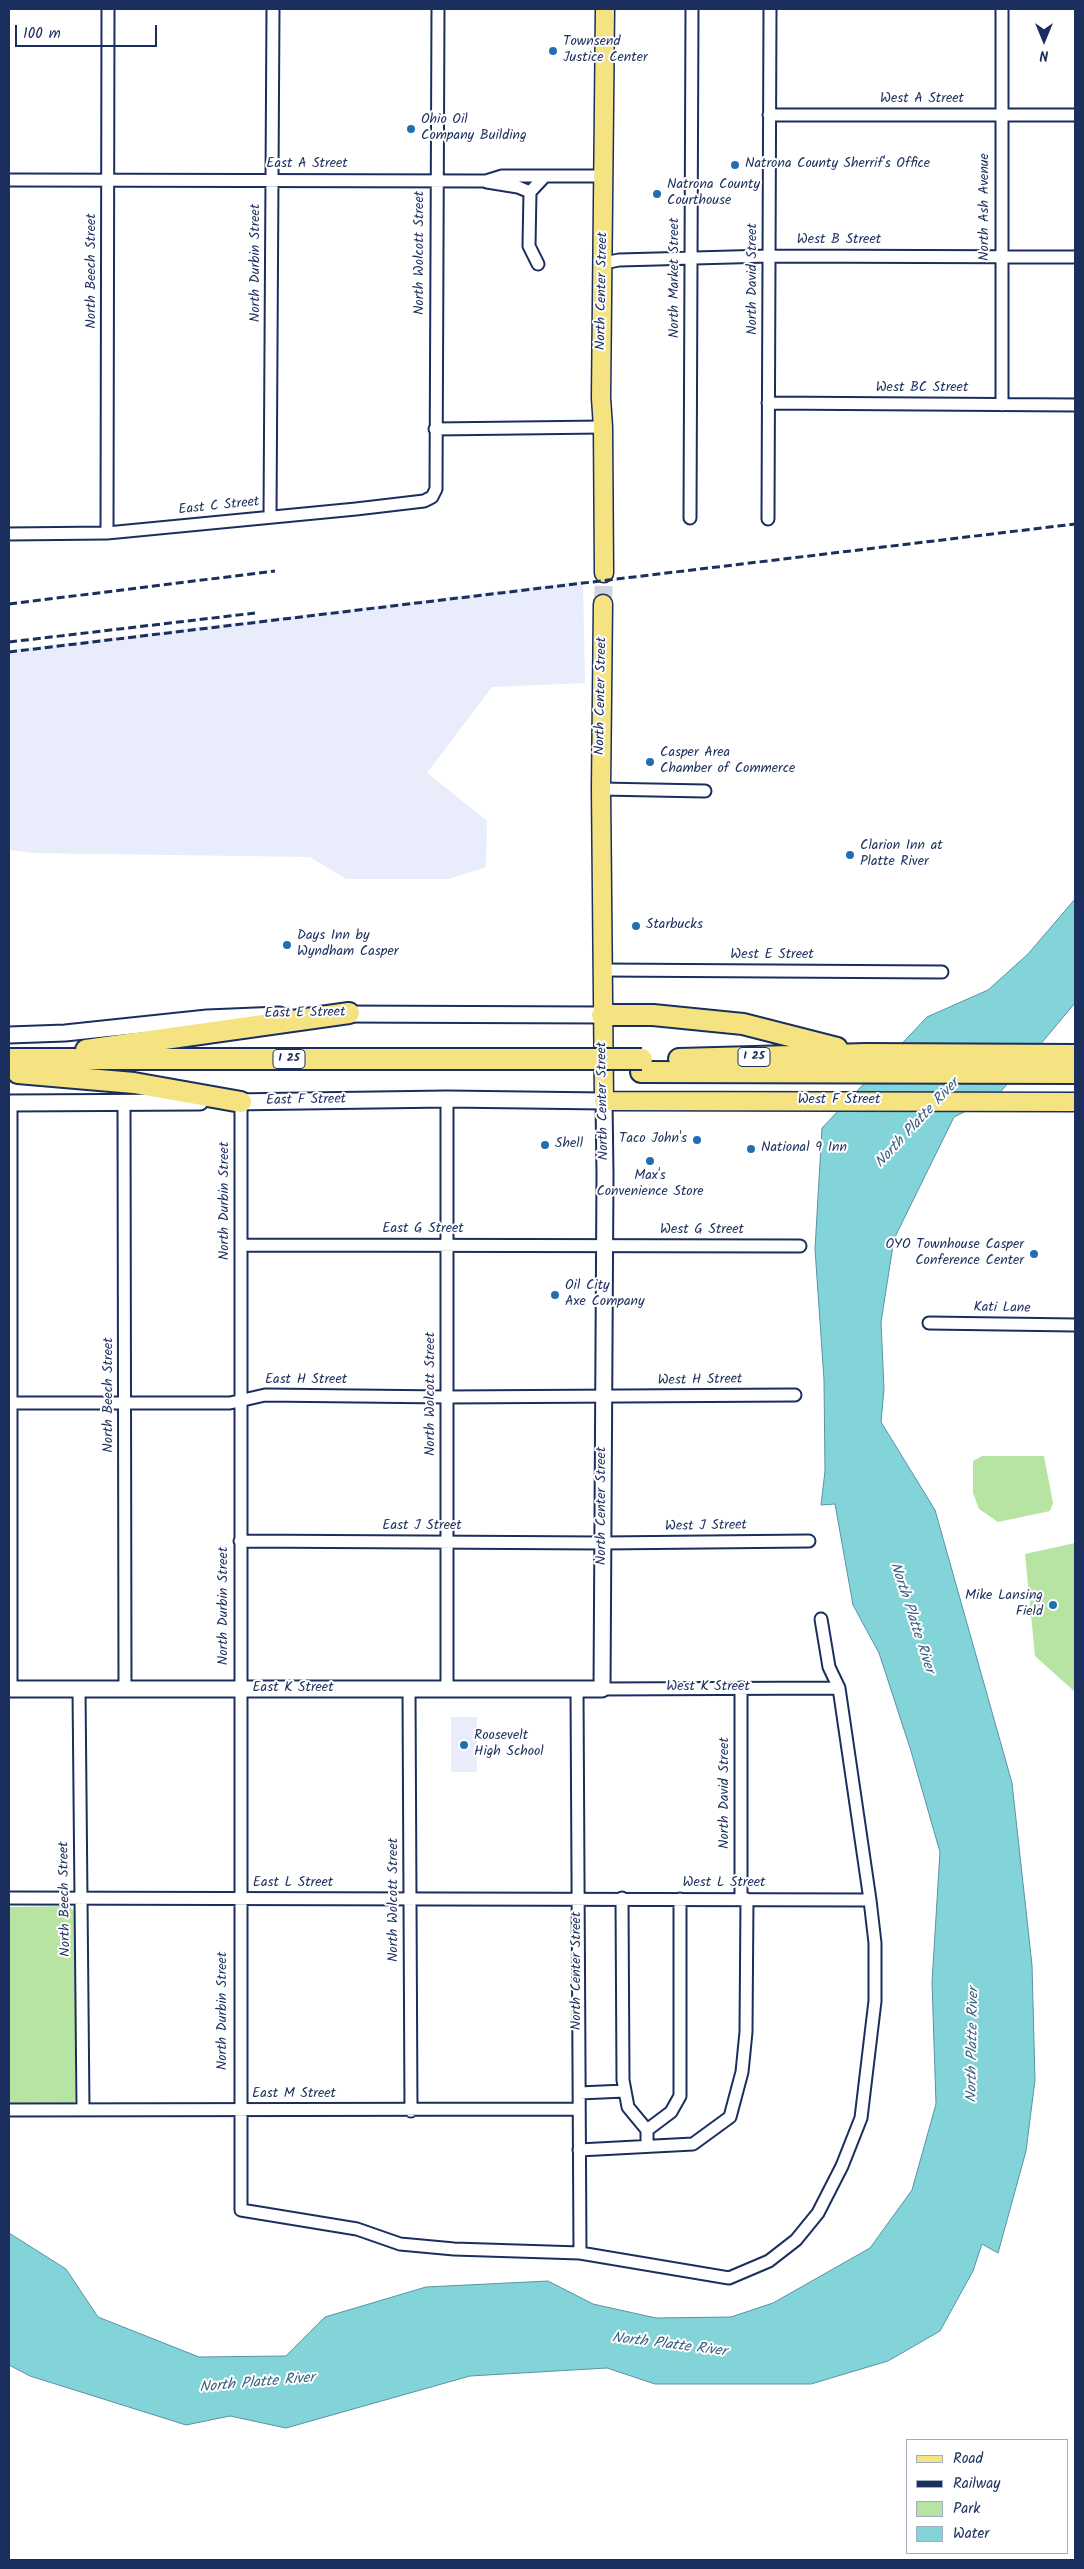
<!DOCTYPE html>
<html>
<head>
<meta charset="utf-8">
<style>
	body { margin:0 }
	#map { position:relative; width:1084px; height:2569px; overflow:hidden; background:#fff; font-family:Kalam,sans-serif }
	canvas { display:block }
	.frame { position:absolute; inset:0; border:10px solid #1b2f5e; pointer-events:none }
	.legend { position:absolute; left:906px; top:2439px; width:162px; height:115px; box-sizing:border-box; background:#fff; border:1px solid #a4acbf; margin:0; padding:6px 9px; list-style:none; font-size:15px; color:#1b2f5e }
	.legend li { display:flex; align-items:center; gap:10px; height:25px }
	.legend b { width:25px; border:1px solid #a4acbf }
	.north { position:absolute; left:1019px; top:15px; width:50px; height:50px; -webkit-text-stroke:4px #fff; paint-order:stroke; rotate:180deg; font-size:14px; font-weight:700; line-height:20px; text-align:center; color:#1b2f5e }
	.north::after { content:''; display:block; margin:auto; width:18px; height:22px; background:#1b2f5e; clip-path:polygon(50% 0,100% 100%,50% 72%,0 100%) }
	.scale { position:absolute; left:15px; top:25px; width:142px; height:22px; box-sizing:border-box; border:2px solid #1b2f5e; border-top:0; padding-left:6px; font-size:15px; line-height:18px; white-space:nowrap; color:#1b2f5e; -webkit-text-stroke:4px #fff; paint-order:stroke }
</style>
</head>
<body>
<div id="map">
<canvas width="1084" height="2569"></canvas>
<div class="frame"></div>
<ul class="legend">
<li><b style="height:6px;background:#f5e382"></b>Road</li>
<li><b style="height:6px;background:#1b2f5e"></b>Railway</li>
<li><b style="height:14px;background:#b7e4a2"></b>Park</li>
<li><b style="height:14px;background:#82d4d9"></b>Water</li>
</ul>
<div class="north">N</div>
<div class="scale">100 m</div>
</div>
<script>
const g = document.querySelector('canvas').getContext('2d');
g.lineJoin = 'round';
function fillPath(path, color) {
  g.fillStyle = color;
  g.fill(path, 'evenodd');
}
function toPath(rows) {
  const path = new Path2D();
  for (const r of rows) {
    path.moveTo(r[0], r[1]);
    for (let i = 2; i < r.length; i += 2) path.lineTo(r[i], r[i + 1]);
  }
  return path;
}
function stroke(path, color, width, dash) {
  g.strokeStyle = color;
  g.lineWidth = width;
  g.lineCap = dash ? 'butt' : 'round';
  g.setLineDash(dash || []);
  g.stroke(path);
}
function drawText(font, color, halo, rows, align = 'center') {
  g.font = font + ' Kalam,sans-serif';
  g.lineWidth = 4;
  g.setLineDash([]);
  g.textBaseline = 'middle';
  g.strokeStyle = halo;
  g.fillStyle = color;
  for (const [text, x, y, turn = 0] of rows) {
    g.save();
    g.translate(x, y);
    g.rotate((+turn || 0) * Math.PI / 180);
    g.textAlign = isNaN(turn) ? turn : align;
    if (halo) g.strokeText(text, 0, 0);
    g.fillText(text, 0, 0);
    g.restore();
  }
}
const built = toPath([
	[583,581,585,683,492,687,427,773,487,821,486,867,449,879,346,879,310,857,33,853,9,850,9,650],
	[451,1717,477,1717,477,1772,451,1772]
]);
const green = toPath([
	[982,1456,1044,1456,1053,1503,1050,1511,998,1522,979,1509,973,1493,973,1461],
	[1075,1543,1075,1692,1035,1656,1025,1554],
	[69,1906,75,1912,75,2101,72,2105,9,2104,9,1907]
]);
const water = toPath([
	[1075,899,1075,1003,998,1095,954,1117,894,1239,881,1322,884,1389,881,1422,935,1510,1012,1783,1032,1965,1035,2080,1026,2151,998,2253,982,2244,973,2271,940,2331,888,2361,811,2384,655,2384,607,2368,470,2376,286,2428,230,2416,186,2425,30,2376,9,2365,9,2233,66,2269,98,2317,199,2357,286,2356,325,2317,426,2287,548,2281,593,2304,656,2318,731,2317,773,2303,870,2248,912,2190,936,2104,932,1982,940,1852,911,1751,879,1653,853,1605,835,1504,821,1505,825,1471,824,1380,815,1249,822,1128,927,1017,988,990,1028,954,1075,899]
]);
const primaryTunnel = toPath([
	[603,604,604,573]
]);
const street = toPath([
	[1002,9,1002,405],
	[769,115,1075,115],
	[9,180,486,181,502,176,604,176],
	[487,182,518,187,530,192],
	[604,263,619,260,769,256,1075,257],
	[538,264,529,246,530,192,545,176],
	[768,403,1075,405],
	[435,429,603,427],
	[270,517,273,9],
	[690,518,692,9],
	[768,519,770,9],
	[107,533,108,9],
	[9,534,107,533,356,509,424,501,432,497,436,489,438,9],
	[601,789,705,791],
	[602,970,942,972],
	[447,1099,447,1689],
	[124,1101,125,1689],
	[241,1102,241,2210,357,2229,400,2244,454,2249,580,2253,729,2278,769,2261,796,2240,818,2213,842,2166,861,2118,875,2001,875,1943,870,1900,839,1688,829,1667,821,1619],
	[11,1103,11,1689],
	[241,1245,800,1246],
	[929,1323,1075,1325],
	[9,1403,230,1403,265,1395,447,1397,795,1395],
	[240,1541,603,1543,809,1541],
	[741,1688,741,1899],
	[79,1689,83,2109],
	[409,1689,411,2111],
	[577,1689,580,2253],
	[602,1689,839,1688],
	[9,1898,870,1900],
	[622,1898,623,2080,628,2107,647,2130],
	[579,2093,625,2091],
	[9,2110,579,2109],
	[647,2145,647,2130,671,2112,680,2096,680,1899],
	[579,2150,693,2144,730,2117,742,2072,746,2032,747,1899]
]);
const secondary = toPath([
	[338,1014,602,1015],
	[9,1035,65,1033,207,1018,280,1015],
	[9,1103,200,1102],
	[9,1689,602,1689,605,1174,604,1101,447,1099,231,1102]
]);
const primary = toPath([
	[604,573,603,427,601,398,605,9],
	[603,604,601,789,604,1101,1075,1102]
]);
const highway = toPath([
	[602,1015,653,1015,743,1024,837,1048],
	[86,1050,349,1013],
	[9,1059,570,1059],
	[679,1059,866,1054,1075,1055],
	[641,1072,1075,1073],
	[18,1073,134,1083,241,1102]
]);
const rail = toPath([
	[9,604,275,571],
	[9,642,255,613],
	[9,652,1075,524]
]);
const highwayBridge = toPath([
	[570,1059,642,1059]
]);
const markers = [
	[553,51,5,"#1f6fb2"],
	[411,129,5,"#1f6fb2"],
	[735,165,5,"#1f6fb2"],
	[657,194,5,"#1f6fb2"],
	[650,762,5,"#1f6fb2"],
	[850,855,5,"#1f6fb2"],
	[636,926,5,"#1f6fb2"],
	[287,945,5,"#1f6fb2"],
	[697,1140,5,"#1f6fb2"],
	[545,1145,5,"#1f6fb2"],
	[751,1149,5,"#1f6fb2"],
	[650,1161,5,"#1f6fb2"],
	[1034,1254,5,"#1f6fb2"],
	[555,1295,5,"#1f6fb2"],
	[1053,1605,5,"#1f6fb2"],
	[464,1745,5,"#1f6fb2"]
];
const shields = [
	[754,1057,32],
	[289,1059,32]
];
const shieldNames = [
	["I 25",754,1057],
	["I 25",289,1059]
];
const poiNames = [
	["Townsend",563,43],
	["Justice Center",563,59],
	["Ohio Oil",421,121],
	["Company Building",421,137],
	["Natrona County Sherrif's Office",745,165],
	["Natrona County",667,186],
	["Courthouse",667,202],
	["Casper Area",660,754],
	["Chamber of Commerce",660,770],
	["Clarion Inn at",860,847],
	["Platte River",860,863],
	["Starbucks",646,926],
	["Days Inn by",297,937],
	["Wyndham Casper",297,953],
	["Taco John's",687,1140,"right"],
	["Shell",555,1145],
	["National 9 Inn",761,1149],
	["Max's",650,1177,"center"],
	["Convenience Store",650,1193,"center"],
	["OYO Townhouse Casper",1024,1246,"right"],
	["Conference Center",1024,1262,"right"],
	["Oil City",565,1287],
	["Axe Company",565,1303],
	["Mike Lansing",1043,1597,"right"],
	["Field",1043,1613,"right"],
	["Roosevelt",474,1737],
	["High School",474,1753]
];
const streetNames = [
	["West A Street",922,100],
	["East A Street",307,165],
	["North Ash Avenue",986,207,-90],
	["West B Street",839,241],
	["North Wolcott Street",421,253,-90],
	["North Durbin Street",257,263,-90],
	["North Beech Street",93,271,-90],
	["North Market Street",676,278,-90],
	["North David Street",754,279,-90],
	["North Center Street",603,291,-89],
	["West BC Street",922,389],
	["East C Street",219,507,-6],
	["North Center Street",602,696,-89],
	["West E Street",772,956],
	["East E Street",305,1014,-1],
	["East F Street",306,1101,-1],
	["North Center Street",604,1101,-91],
	["West F Street",839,1101],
	["North Durbin Street",226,1201,-90],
	["East G Street",423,1230],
	["West G Street",702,1231],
	["Kati Lane",1002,1309,1],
	["East H Street",306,1381],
	["West H Street",700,1381,-1],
	["North Wolcott Street",432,1394,-90],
	["North Beech Street",110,1395,-90],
	["North Center Street",603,1506,-90],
	["East J Street",422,1527],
	["West J Street",706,1527,-1],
	["North Durbin Street",225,1606,-90],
	["West K Street",708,1688],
	["East K Street",293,1689],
	["North David Street",726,1793,-90],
	["East L Street",293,1884],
	["West L Street",724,1884],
	["North Beech Street",66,1899,-91],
	["North Wolcott Street",395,1900,-90],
	["North Center Street",578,1971,-90],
	["North Durbin Street",224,2011,-90],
	["East M Street",294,2095]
];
const waterNames = [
	["North Platte River",918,1124,-47],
	["North Platte River",911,1618,72],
	["North Platte River",974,2045,-89],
	["North Platte River",669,2346,7],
	["North Platte River",257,2384,-5]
];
fillPath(built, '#e9ecfb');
fillPath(green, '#b7e4a2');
fillPath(water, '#82d4d9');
stroke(water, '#5992a8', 1);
stroke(primaryTunnel, '#d1d5df', 18, [18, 9]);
stroke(street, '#1b2f5e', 15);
stroke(secondary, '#1b2f5e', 19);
stroke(primary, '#1b2f5e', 21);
stroke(highway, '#1b2f5e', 24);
stroke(street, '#fff', 11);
stroke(secondary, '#fff', 15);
stroke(primary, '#f5e382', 18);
stroke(highway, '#f5e382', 20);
stroke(rail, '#1b2f5e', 3, [8, 4]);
stroke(highwayBridge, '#1b2f5e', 24, []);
stroke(highwayBridge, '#f5e382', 20);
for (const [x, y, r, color] of markers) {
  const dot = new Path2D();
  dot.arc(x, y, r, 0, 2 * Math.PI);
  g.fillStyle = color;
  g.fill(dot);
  stroke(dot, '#fff', 2);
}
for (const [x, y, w] of shields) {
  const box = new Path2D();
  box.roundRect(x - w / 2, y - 9.5, w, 19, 4);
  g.fillStyle = '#fff';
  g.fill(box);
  stroke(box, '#1b2f5e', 1);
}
drawText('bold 12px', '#1b2f5e', null, shieldNames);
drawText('14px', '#1b2f5e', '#fff', poiNames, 'left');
drawText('14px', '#1b2f5e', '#fff', streetNames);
drawText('italic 15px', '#3a6183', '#fff', waterNames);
</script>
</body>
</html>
